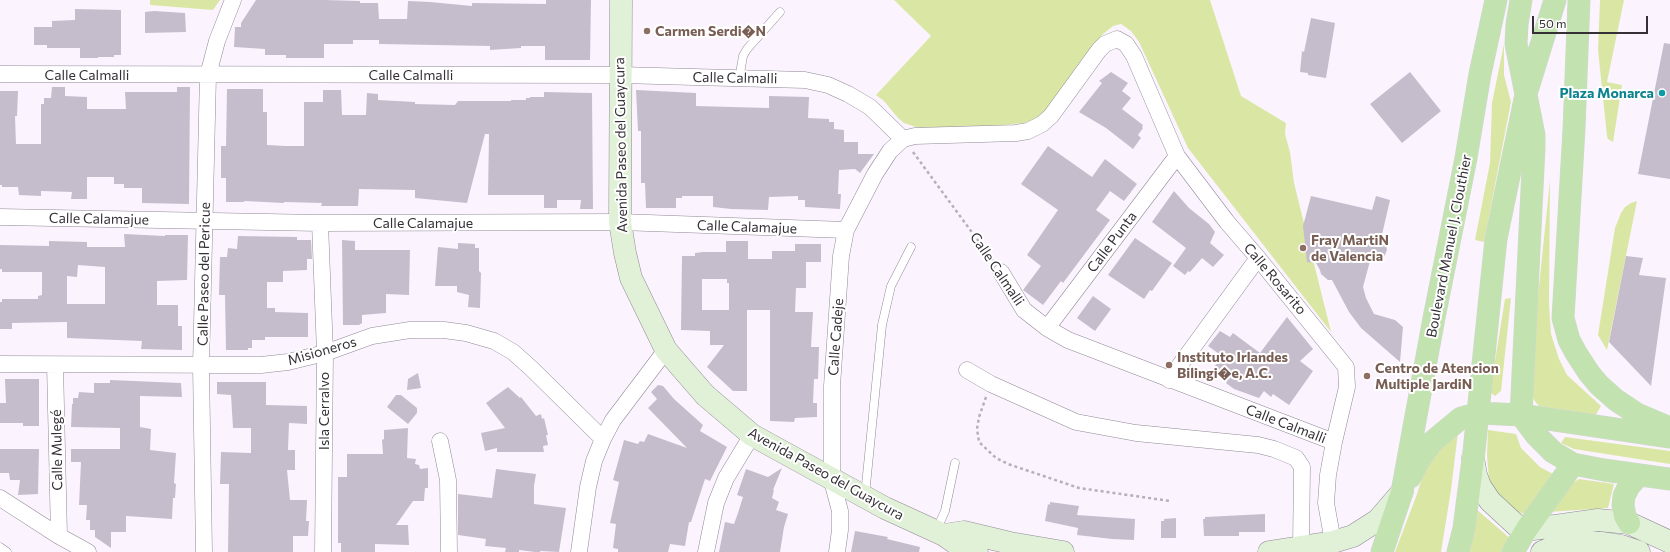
<!DOCTYPE html>
<html>
<head>
<meta charset="utf-8">
<style>
	body { margin:0 }
	#map { position:relative; width:1670px; height:552px; overflow:hidden; background:#fbf4fe; font-family:Commissioner,sans-serif }
	canvas { display:block }
	.scale { position:absolute; left:1532px; top:16px; width:116px; height:18px; box-sizing:border-box; border:2px solid #343036; border-top:0; padding-left:5px; font-size:12px; line-height:14px; white-space:nowrap; color:#343036; -webkit-text-stroke:3px #fff; paint-order:stroke }
</style>
</head>
<body>
<div id="map">
<canvas width="1670" height="552"></canvas>
<div class="scale">50 m</div>
</div>
<script>
const g = document.querySelector('canvas').getContext('2d');
g.lineJoin = 'round';
function fillPath(path, color) {
  g.fillStyle = color;
  g.fill(path, 'evenodd');
}
function toPath(rows) {
  const path = new Path2D();
  for (const r of rows) {
    path.moveTo(r[0], r[1]);
    for (let i = 2; i < r.length; i += 2) path.lineTo(r[i], r[i + 1]);
  }
  return path;
}
function stroke(path, color, width, dash) {
  g.strokeStyle = color;
  g.lineWidth = width;
  g.lineCap = dash ? 'butt' : 'round';
  g.setLineDash(dash || []);
  g.stroke(path);
}
function drawText(font, color, halo, rows, align = 'center') {
  g.font = font + ' Commissioner,sans-serif';
  g.lineWidth = 4;
  g.setLineDash([]);
  g.textBaseline = 'middle';
  g.strokeStyle = halo;
  g.fillStyle = color;
  for (const [text, x, y, turn = 0] of rows) {
    g.save();
    g.translate(x, y);
    g.rotate((+turn || 0) * Math.PI / 180);
    g.textAlign = isNaN(turn) ? turn : align;
    if (halo) g.strokeText(text, 0, 0);
    g.fillText(text, 0, 0);
    g.restore();
  }
}
const green = toPath([
	[150,0,220,0,213,10,150,5],
	[894,0,1210,0,1241,96,1286,123,1285,134,1290,152,1294,183,1331,332,1188,148,1139,42,1131,31,1121,24,1113,26,1103,34,1054,101,1042,114,1034,120,1023,123,948,130,925,130,904,123,898,118,884,101,876,95,931,36],
	[1600,0,1624,0,1607,82,1622,85,1613,142,1608,139,1607,136,1598,50],
	[1504,44,1504,75,1511,102,1484,242,1475,240,1490,163,1492,103],
	[1550,180,1549,304,1551,334,1559,359,1567,375,1601,406,1594,418,1539,406,1534,400,1530,389,1530,373],
	[1637,201,1607,350,1598,335,1615,228,1621,213,1625,207,1631,203],
	[1511,298,1501,391,1495,396,1490,392,1505,299],
	[1488,430,1516,434,1521,448,1540,467,1553,474,1526,515,1514,510,1503,502,1489,480,1487,455],
	[1458,432,1451,490,1441,552,1395,552,1417,494,1423,474,1433,455],
	[1565,437,1670,451,1670,464,1574,449,1561,443],
	[1579,479,1614,484,1608,508,1549,512,1561,490],
	[1475,508,1512,540,1504,552,1468,552]
]);
const building = toPath([
	[256,0,325,0,360,1,360,3,378,3,379,19,407,19,408,1,430,2,472,6,472,3,546,4,546,0,591,0,590,60,545,60,545,46,521,46,521,48,490,50,490,46,379,44,379,40,353,40,353,44,324,44,324,58,286,58,286,55,265,55,265,49,234,47,235,27,241,27,241,23],
	[75,9,121,10,121,55,114,55,114,57,98,57,98,58,80,58,80,48,47,48,47,45,34,45,34,27,52,27,52,21,75,20],
	[154,11,185,13,186,32,145,33,145,12],
	[1311,18,1335,23,1326,78,1308,75,1308,73,1300,72,1302,51,1304,52],
	[1664,43,1670,44,1670,179,1638,174],
	[1111,72,1128,83,1122,91,1131,98,1122,109,1143,125,1142,127,1143,128,1138,135,1141,138,1133,149,1106,128,1079,112,1102,83,1099,81],
	[1410,72,1441,111,1402,143,1370,104],
	[52,87,65,87,65,96,87,97,87,109,126,109,125,92,177,92,177,87,190,87,189,204,142,203,142,188,124,188,124,184,114,184,114,177,87,177,87,199,71,199,72,192,41,191,41,196,19,195,18,187,2,187,2,185,0,185,0,91,18,91,17,116,15,116,16,144,41,144,41,104,44,104,44,98,51,98],
	[227,89,263,89,263,112,267,112,267,145,285,146,304,146,304,102,323,102,323,90,341,90,342,115,366,115,367,93,378,94,378,100,415,102,415,104,455,105,458,101,511,101,511,100,526,100,526,98,530,98,530,97,544,97,544,92,592,93,593,209,580,209,581,200,557,200,557,208,544,208,544,195,488,195,489,134,485,134,467,203,415,198,415,190,359,189,358,206,321,206,322,203,284,202,284,203,244,201,244,202,226,202,226,178,221,178,221,146,226,146],
	[636,90,696,93,696,106,769,108,769,96,809,97,808,118,829,119,829,122,834,122,834,129,844,130,844,142,858,142,858,154,874,154,860,173,855,169,839,170,838,194,841,194,840,209,805,207,805,200,798,200,798,196,769,197,768,210,731,209,713,207,713,196,682,196,682,198,676,198,676,208,646,208,645,183,641,183,641,131,638,131],
	[1048,146,1092,177,1105,159,1137,184,1124,201,1110,191,1096,210,1110,220,1063,283,1061,281,1043,305,1023,290,1041,266,1027,255,1058,210,1021,184],
	[1174,191,1189,208,1209,224,1215,232,1210,243,1224,255,1213,267,1202,258,1190,272,1188,271,1185,275,1173,266,1186,248,1152,222],
	[1311,196,1372,210,1376,196,1390,200,1381,239,1386,245,1387,250,1384,257,1370,261,1363,287,1366,298,1374,314,1395,320,1403,327,1400,362,1361,328,1349,312,1332,280,1328,280,1321,274,1320,270,1316,263,1307,262,1303,226],
	[124,234,165,236,165,235,188,235,187,280,157,281,157,305,178,305,178,326,182,326,182,350,141,349,142,341,67,338,67,322,12,323,12,329,0,329,0,302,2,302,2,299,38,299,38,296,42,295,42,272,2,272,2,269,0,269,0,245,49,246,49,241,87,242,87,247,125,247],
	[78,265,105,267,105,304,67,304,67,276,77,277],
	[238,236,297,237,297,240,311,240,312,259,307,259,307,270,283,271,283,282,267,282,267,308,275,308,275,312,308,313,308,337,265,337,265,340,252,340,252,348,248,348,248,350,226,350,225,295,219,295,220,257,227,257,228,248,237,249],
	[1135,238,1172,263,1152,291,1150,290,1144,299,1108,275],
	[342,240,355,241,355,250,410,250,409,295,386,294,386,313,362,315,362,323,359,325,343,325],
	[726,241,748,241,748,259,772,259,772,251,795,251,795,244,821,244,821,262,806,262,806,288,796,288,795,312,813,312,811,347,819,347,818,379,814,379,813,403,817,403,817,417,795,418,794,422,770,421,770,310,747,310,747,391,733,391,707,367,724,345,710,345,710,331,681,330,682,256,695,256,695,253,703,252,726,252],
	[702,279,727,279,727,283,729,283,729,310,702,310],
	[458,243,475,244,475,248,479,248,479,271,481,273,480,308,468,307,469,295,457,292,457,286,435,286,438,247,458,249],
	[1626,256,1643,258,1639,275,1666,278,1651,386,1609,342],
	[1093,296,1111,309,1095,331,1077,318],
	[1287,317,1313,349,1300,361,1313,371,1289,405,1273,394,1271,397,1264,391,1259,398,1234,389,1226,383,1227,381,1212,370,1222,356,1208,346,1220,331,1230,337,1233,333,1260,353],
	[418,373,421,388,407,390,408,379],
	[5,379,39,379,39,426,23,426,23,423,0,423,0,403,6,403],
	[110,380,181,383,182,397,140,396,140,427,151,429,150,450,176,453,174,483,176,484,175,498,173,498,172,519,126,516,126,532,111,532,111,548,95,537,95,530,90,530,90,520,86,520,87,505,79,505,81,462,71,462,71,449,120,449,120,428,71,427,72,404,73,404,73,398,78,398,79,392,94,393,94,383,110,383],
	[217,382,266,382,266,405,307,406,307,424,289,423,288,450,295,450,295,470,287,470,290,500,307,500,306,521,309,521,308,536,293,536,293,552,228,552,229,484,220,484,221,452,251,453,251,428,233,428,231,395,217,394],
	[658,385,663,386,674,399,703,425,700,431,727,447,710,481,705,479,691,522,689,522,685,546,670,544,668,552,618,552,618,549,613,548,616,524,610,523,619,482,613,480,624,440,638,444,640,441,644,442,648,434,687,448,648,408,657,399,651,392],
	[508,387,520,398,521,397,536,416,541,414,542,419,544,418,548,435,546,435,548,445,543,446,544,452,497,452,497,448,485,451,481,433,505,428,486,403],
	[396,395,401,395,417,408,417,413,408,424,387,407],
	[408,428,407,458,416,459,415,464,419,465,420,469,428,468,428,488,425,488,424,501,413,501,396,525,408,525,409,545,375,544,375,552,341,552,341,543,338,543,338,477,347,477,347,454,383,454,382,440,384,439,384,430],
	[0,449,39,449,38,494,18,495,20,480,10,480,9,473,0,473],
	[782,468,773,490,774,490,772,498,779,502,776,510,788,514,784,527,780,552,719,552,725,522,734,524,738,513,743,497,737,495,746,469,768,477],
	[496,469,536,474,534,486,534,504,566,508,559,552,540,551,540,552,535,552,519,550,519,552,505,552,506,548,485,546,486,539,458,535,458,494,492,498],
	[1050,502,1079,506,1077,515,1135,519,1134,540,1112,539,1077,535,1078,528,1045,521,1048,504,1050,505],
	[1265,514,1265,532,1239,532,1239,536,1204,536,1203,519,1205,519,1205,517],
	[1176,518,1176,538,1161,538,1161,521,1164,521,1164,519],
	[855,531,888,537,887,539,920,547,919,552,851,552]
]);
const path = toPath([
	[913,152,993,261],
	[986,397,979,417,977,429,979,442,996,458,1008,464,1079,488,1170,501]
]);
const lane = toPath([
	[739,79,743,56,747,49,780,12],
	[865,495,882,325,891,286,911,247],
	[936,531,945,511,955,463],
	[0,547,7,552]
]);
const street = toPath([
	[0,74,620,75,805,80,828,85,848,94,870,107,903,139],
	[0,217,320,223,620,222,846,230],
	[320,223,325,353,323,552],
	[1001,272,1024,310,1047,328,1068,340,1334,442],
	[1047,328,1177,156],
	[0,364,261,365,288,362,325,353,372,336,410,330,444,330,466,333,494,341,513,352,532,369,603,439],
	[55,365,59,536],
	[967,370,991,384,1076,422,1136,433,1258,445,1274,449,1296,458,1302,467,1301,547],
	[1169,380,1258,258],
	[440,441,448,480,449,552],
	[0,498,59,536,88,552],
	[204,552,201,366,208,75,217,41,233,0],
	[579,552,588,487,594,461,603,439,613,420,666,350],
	[706,552,716,503,726,478,752,435],
	[837,552,840,530,840,511,832,481,832,386,841,256,846,230,875,174,890,151,903,139,915,136,1016,133,1028,131,1042,124,1051,116,1099,50,1105,44,1117,39,1126,44,1134,56,1177,156,1227,222,1258,258,1346,367,1347,387,1334,442,1328,475,1326,503,1333,542]
]);
const secondary = toPath([
	[621,0,620,222,625,253,631,278,666,350,705,395,752,435,885,508,944,535,961,547,977,552],
	[1473,458,1476,475,1480,486,1490,501,1517,526,1526,530,1598,520,1629,523,1670,542],
	[944,535,964,532,1010,543,1063,552],
	[1269,552,1333,542,1353,536,1378,520,1402,492],
	[1542,552,1560,544,1580,543,1601,543,1621,546,1639,552]
]);
const primary = toPath([
	[1521,0,1517,24,1516,44,1534,135,1534,148,1521,415,1536,435,1553,452,1573,464,1604,470,1670,479],
	[1579,0,1574,129,1563,318,1569,340,1576,353,1589,373,1599,385,1616,400,1637,414,1670,428],
	[1410,477,1419,460,1432,442,1461,418,1479,413,1521,415,1670,437],
	[1629,523,1625,516,1623,505,1624,496,1629,486,1639,475],
	[1382,552,1402,492,1434,318,1466,158,1480,74,1496,0],
	[1458,552,1464,528,1474,451,1496,239,1526,94,1555,0],
	[1513,552,1526,530,1573,464]
]);
const markers = [
	[647,31,4,"#8d6e63"],
	[1662,93,4,"#0f9aa8"],
	[1303,248,4,"#8d6e63"],
	[1169,365,4,"#8d6e63"],
	[1367,376,4,"#8d6e63"]
];
const educationNames = [
	["Carmen Serdi�N",655,31],
	["Fray MartiN",1311,240],
	["de Valencia",1311,256],
	["Instituto Irlandes",1177,357],
	["Bilingi�e, A.C.",1177,373],
	["Centro de Atencion",1375,368],
	["Multiple JardiN",1375,384]
];
const streetNames = [
	["Calle Calmalli",87,75],
	["Calle Calmalli",411,75],
	["Calle Calmalli",735,78,1],
	["Avenida Paseo del Guaycura",621,145,-91],
	["Calle Calamajue",99,219,1],
	["Calle Calamajue",423,223],
	["Calle Calamajue",747,227,2],
	["Calle Punta",1112,242,-53],
	["Boulevard Manuel J. Clouthier",1449,246,-79],
	["Calle Calmalli",997,269,56],
	["Calle Paseo del Pericue",204,274,-89],
	["Calle Rosarito",1275,279,50],
	["Calle Cadeje",836,337,-86],
	["Misioneros",322,351,-16],
	["Isla Cerralvo",324,411,-90],
	["Calle Calmalli",1286,424,21],
	["Calle Mulegé",57,450,-91],
	["Avenida Paseo del Guaycura",826,474,29]
];
const cultureNames = [
	["Plaza Monarca",1654,93]
];
fillPath(green, '#dae7a4');
fillPath(building, '#c6bdcc');
stroke(lane, '#918897', 9);
stroke(street, '#918897', 17);
stroke(secondary, '#918897', 23);
stroke(primary, '#d6d6d7', 23);
stroke(path, '#b6b0b9', 2.5, [3, 3]);
stroke(lane, '#fff', 8);
stroke(street, '#fff', 16);
stroke(secondary, '#e0f1d7', 22);
stroke(primary, '#c2e3af', 22);
for (const [x, y, r, color] of markers) {
  const dot = new Path2D();
  dot.arc(x, y, r, 0, 2 * Math.PI);
  g.fillStyle = color;
  g.fill(dot);
  stroke(dot, '#fff', 1.5);
}
drawText('bold 14px', '#785e54', '#fff', educationNames, 'left');
drawText('14px', '#343036', '#fff', streetNames);
drawText('bold 14px', '#0d838f', '#fff', cultureNames, 'right');
</script>
</body>
</html>
